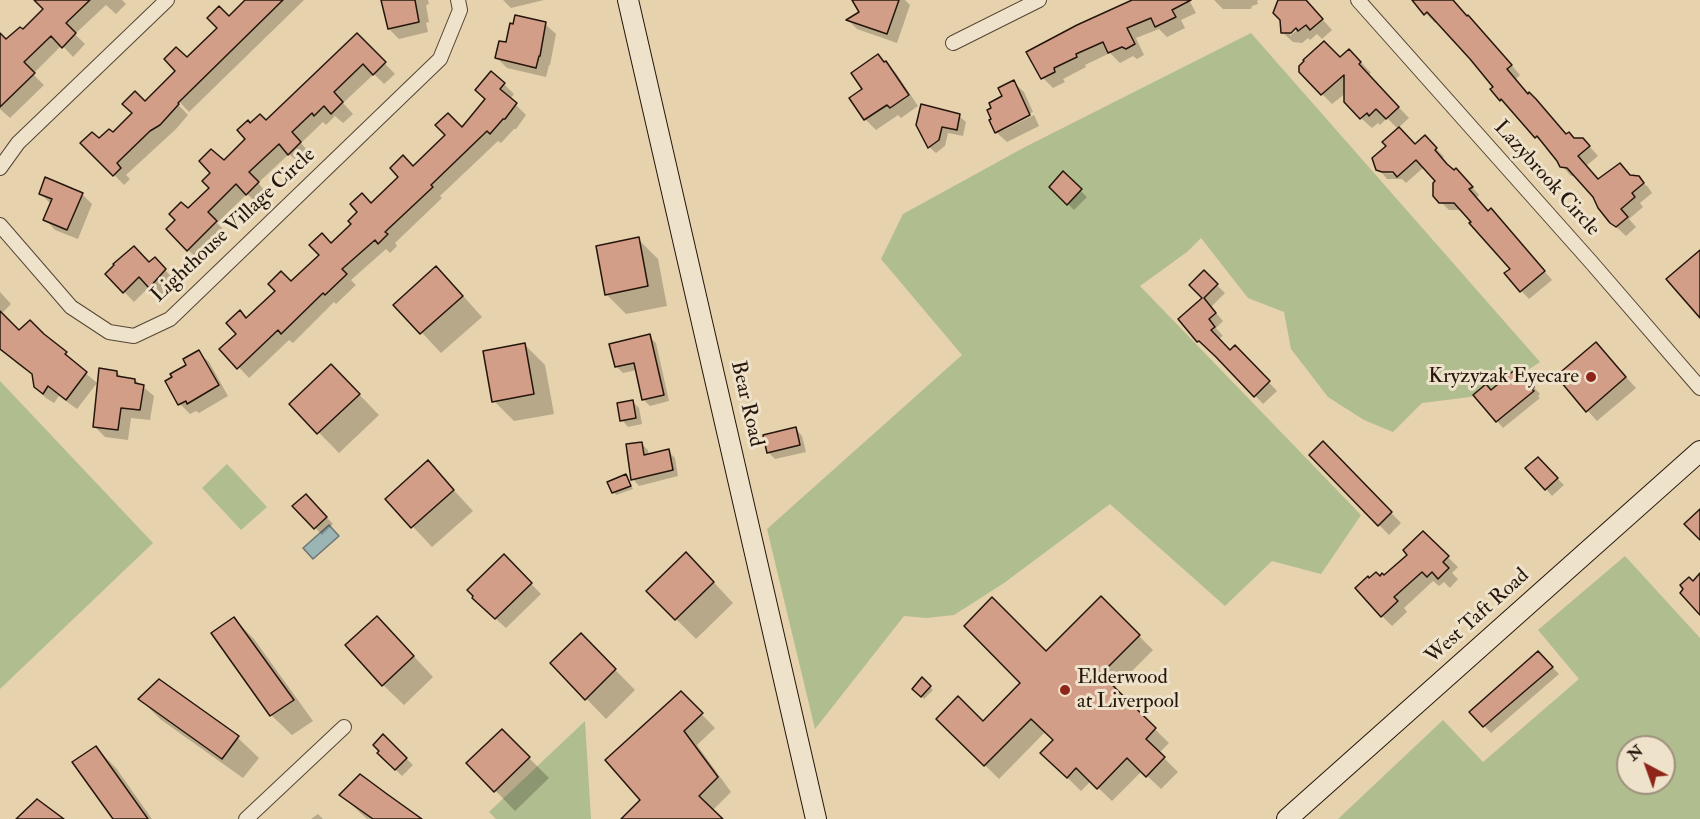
<!DOCTYPE html>
<html>
<head>
<meta charset="utf-8">
<style>
	body { margin:0 }
	#map { position:relative; width:1700px; height:819px; overflow:hidden; background:#e6d2ad; font-family:"IM FELL Double Pica",serif }
	canvas { display:block }
	.north { position:absolute; left:1616px; top:735px; width:60px; height:60px; box-sizing:border-box; background:#efe2ca; border:2px solid #9e907e; border-radius:50%; rotate:319deg; font-size:16px; font-weight:700; line-height:24px; text-align:center; color:#25160b }
	.north::after { content:''; display:block; margin:auto; width:21px; height:27px; background:#8f2418; clip-path:polygon(50% 0,100% 100%,50% 72%,0 100%) }
</style>
</head>
<body>
<div id="map">
<canvas width="1700" height="819"></canvas>
<div class="north">N</div>
</div>
<script>
const g = document.querySelector('canvas').getContext('2d');
g.lineJoin = 'round';
function fillPath(path, color) {
  g.fillStyle = color;
  g.fill(path, 'evenodd');
}
function toPath(rows) {
  const path = new Path2D();
  for (const r of rows) {
    path.moveTo(r[0], r[1]);
    for (let i = 2; i < r.length; i += 2) path.lineTo(r[i], r[i + 1]);
  }
  return path;
}
function stroke(path, color, width, dash) {
  g.strokeStyle = color;
  g.lineWidth = width;
  g.lineCap = dash ? 'butt' : 'round';
  g.setLineDash(dash || []);
  g.stroke(path);
}
function drawText(font, color, halo, rows, align = 'center') {
  g.font = font + ' "IM FELL Double Pica",serif';
  g.lineWidth = 6;
  g.setLineDash([]);
  g.textBaseline = 'middle';
  g.strokeStyle = halo;
  g.fillStyle = color;
  for (const [text, x, y, turn = 0] of rows) {
    g.save();
    g.translate(x, y);
    g.rotate((+turn || 0) * Math.PI / 180);
    g.textAlign = isNaN(turn) ? turn : align;
    if (halo) g.strokeText(text, 0, 0);
    g.fillText(text, 0, 0);
    g.restore();
  }
}
const green = toPath([
	[1251,33,1540,362,1510,382,1470,397,1422,403,1393,432,1364,420,1328,397,1291,349,1284,312,1248,298,1201,238,1187,252,1140,286,1361,515,1321,574,1272,561,1225,606,1110,504,1004,583,954,615,926,618,904,616,815,729,767,529,962,355,881,259,903,214,1025,147],
	[0,381,153,543,0,689],
	[227,464,267,507,241,530,202,488],
	[1625,556,1700,638,1700,819,1338,819,1443,720,1483,762,1579,679,1538,630],
	[1628,747,1664,747,1664,783,1628,783],
	[585,721,591,819,496,819,489,812]
]);
const water = toPath([
	[329,525,339,536,313,559,303,548,329,525]
]);
const shadow = toPath([
	[55,0,122,0,126,4,116,14,106,5,75,34,85,44,73,57,62,45,33,74,44,85,10,118,0,109,0,48,23,31],
	[247,0,304,0,189,112,174,96,172,98,188,115,176,129,126,175,130,179,124,185,83,143,99,140,113,135],
	[382,0,428,0,429,4,426,5,429,22,426,23,428,32,399,39,389,29],
	[503,0,544,0,511,8],
	[857,0,905,0,910,5,897,43,857,29,848,20,861,13],
	[1135,0,1189,0,1196,13,1181,20,1185,28,1167,37,1159,29,1136,38,1144,55,1137,59,1133,56,1120,63,1110,53,1085,65,1086,67,1063,79,1065,82,1053,88,1043,78,1028,52],
	[1214,0,1259,0,1257,1,1258,4,1252,6,1251,9,1223,9],
	[1280,0,1305,0,1332,30,1322,39,1317,34,1310,40,1308,38,1302,43,1293,42,1282,32,1276,3],
	[1301,22,1303,25,1290,36,1290,32],
	[1413,0,1447,0,1478,26,1520,75,1515,80,1528,95,1567,135,1574,139,1583,139,1598,156,1586,166,1599,180,1638,178,1648,187,1652,193,1640,203,1643,207,1629,219,1636,227,1626,236,1611,222,1594,196,1576,176,1571,176,1562,166,1547,145,1545,146,1536,137,1492,89,1495,87,1437,21,1435,23],
	[545,24,556,34,550,65,549,65,546,77,507,68,497,58,507,44],
	[357,35,395,74,384,84,374,74,343,103,353,114,343,123,335,116,326,125,323,122,301,143,310,154,300,164,289,154,258,183,268,194,258,204,247,194,217,223,226,232,198,260,168,229,211,188,224,162,248,139,250,125,266,122],
	[1340,59,1360,61,1371,73,1368,75,1409,118,1398,128,1415,146,1433,145,1444,157,1442,159,1450,169,1464,178,1479,195,1476,198,1489,212,1499,218,1552,280,1529,299,1506,274,1512,269,1463,210,1449,210,1435,196,1437,181,1424,167,1406,183,1402,179,1387,179,1382,173,1400,174,1388,146,1399,130,1387,118,1380,125,1378,123,1372,128,1361,118,1346,93,1332,104,1300,72],
	[886,63,896,73,918,106,901,118,898,115,876,130,865,119,851,98,864,90],
	[1013,82,1024,92,1033,112,1001,128,1001,131,1034,115,1039,126,1007,142,996,132,993,119],
	[504,84,514,94,510,99,526,115,516,129,514,129,501,143,498,141,440,196,442,198,395,243,397,246,390,253,386,249,351,280,356,285,336,304,334,302,293,343,289,340,249,378,222,349,238,334,247,320,291,283,372,205,414,167,462,129],
	[922,106,959,116,966,122,963,136,948,133,945,146,936,153,929,147],
	[1063,174,1087,197,1074,210,1051,187],
	[40,193,82,194,92,204,78,239,55,230,45,219,51,204],
	[638,239,658,259,667,306,626,314,606,294],
	[155,259,175,281,160,297,150,286,134,302,107,274,150,264],
	[1204,273,1225,293,1211,307,1223,321,1216,328,1223,336,1218,339,1230,352,1235,347,1277,391,1263,404,1223,362,1198,341,1180,319,1205,298,1192,285],
	[456,288,482,317,441,353,396,305],
	[0,292,11,304,1,314,19,332,66,353,75,364,97,383,77,409,59,396,54,403,46,398,35,387,34,376,16,363,0,347],
	[649,336,656,343,669,401,650,406,643,399,637,370,623,373,616,366],
	[1596,344,1636,388,1597,421,1587,410],
	[525,345,545,365,554,414,514,421,494,401],
	[198,352,209,362,228,396,199,413,196,411,190,414,180,404,188,366],
	[117,372,123,379,135,380,154,396,150,420,131,418,128,440,105,437,94,426],
	[1524,376,1540,394,1538,396,1540,398,1503,428,1497,421,1492,391],
	[351,386,379,415,339,453,291,404],
	[633,402,639,408,642,424,628,427,622,420],
	[796,429,802,436,806,452,775,459,768,452],
	[641,443,648,450,649,456,668,451,675,458,678,476,639,486,633,479],
	[1323,443,1401,523,1389,535,1311,455],
	[1538,459,1564,485,1552,496,1546,489],
	[428,462,473,511,432,547,387,499],
	[625,476,633,489,616,495,609,483],
	[306,496,333,524,322,535,295,506],
	[1423,533,1458,567,1452,573,1458,579,1450,588,1444,582,1439,586,1433,581,1404,608,1407,612,1392,626,1382,616,1369,580,1384,577,1409,555],
	[504,556,541,594,506,628,484,608],
	[706,574,733,603,696,639,676,619],
	[1101,598,1153,650,1114,689,1169,743,1159,753,1178,772,1161,789,1142,771,1112,801,1091,781,1081,791,1042,753,1055,740,1046,731,999,779,938,719,983,723,1023,683,1046,653],
	[234,619,254,639,313,721,292,735,271,715,213,634],
	[581,635,635,690,606,719,552,663],
	[397,638,433,677,404,705,383,685],
	[1538,653,1559,674,1491,733,1471,712],
	[922,680,933,690,924,699,914,689],
	[159,681,238,738,259,758,243,778,160,719,140,699],
	[681,693,715,728,697,745,731,792,712,811,721,819,623,819,642,800],
	[502,731,549,778,515,811,469,763],
	[383,736,413,765,402,776,379,753],
	[96,748,116,768,152,819,115,819],
	[341,795,420,819,367,819],
	[318,814,323,819,311,819]
]);
const building = toPath([
	[34,0,90,0,66,23,76,33,62,48,51,36,24,62,35,73,0,107,0,33,6,39,20,27,23,29,43,9,34,0],
	[245,0,283,0,178,103,179,104,160,125,150,131,117,163,121,168,113,176,80,143,92,132,99,138,109,129,113,132,132,113,122,104,135,91,145,101,175,71,164,59,176,47,187,57,217,28,207,18,219,6,229,16,245,0],
	[381,0,415,0,419,22,388,29,381,0],
	[852,0,899,0,887,34,846,20,859,12,852,0],
	[1132,0,1191,0,1172,10,1176,17,1155,27,1151,18,1127,28,1135,44,1126,49,1122,47,1108,53,1103,42,1076,54,1077,57,1054,68,1055,72,1041,79,1026,52,1077,25,1132,0],
	[1278,0,1306,0,1323,19,1310,30,1306,25,1298,31,1296,28,1291,33,1281,33,1280,20,1273,13,1278,0],
	[1412,0,1453,0,1467,16,1468,15,1512,65,1507,69,1528,94,1529,92,1536,99,1566,134,1569,132,1574,138,1583,138,1590,146,1578,156,1598,179,1620,163,1630,175,1639,176,1644,183,1632,193,1635,197,1621,209,1628,217,1616,227,1610,223,1598,208,1593,197,1567,168,1560,167,1557,161,1537,136,1535,138,1501,99,1500,101,1490,89,1493,87,1470,59,1427,12,1424,15,1412,0],
	[515,15,546,22,540,56,539,56,536,68,495,58,499,41,506,42,510,23,513,24,515,15],
	[357,33,386,62,373,75,363,64,334,92,343,102,331,114,324,106,314,116,312,113,292,132,301,142,288,155,279,144,249,172,259,182,246,195,236,184,208,212,217,221,187,251,166,229,175,220,169,214,181,202,188,208,209,188,202,181,210,173,199,161,211,149,224,160,245,139,237,130,248,120,250,123,260,114,266,120,357,33],
	[1324,41,1340,57,1349,49,1361,62,1359,64,1399,107,1386,119,1376,109,1369,116,1367,113,1360,119,1344,102,1344,75,1321,95,1299,72,1299,66,1304,61,1303,60,1324,41],
	[878,54,884,62,886,61,909,95,890,108,887,105,864,120,849,98,862,89,851,73,878,54],
	[491,71,505,83,500,89,517,103,505,119,503,119,490,134,487,131,431,185,433,187,385,232,388,234,378,244,375,240,342,269,347,274,325,295,323,293,281,334,278,330,237,369,219,349,236,334,226,323,240,310,246,318,275,291,268,284,281,271,291,281,319,255,309,245,322,233,331,243,351,224,348,221,357,212,350,204,362,193,371,203,398,177,390,168,403,155,413,166,445,135,435,125,448,113,462,127,485,99,475,90,491,71],
	[1014,80,1030,115,995,133,989,120,991,119,987,110,991,108,989,103,1002,96,998,88,1014,80],
	[921,104,960,114,957,130,942,127,939,140,928,148,916,125,921,104],
	[1399,127,1415,144,1425,135,1437,148,1435,150,1447,164,1454,170,1456,168,1473,187,1469,189,1488,211,1491,208,1545,271,1520,292,1504,273,1510,269,1469,223,1471,222,1454,203,1439,203,1433,196,1433,183,1435,181,1416,160,1397,177,1393,172,1382,172,1376,170,1372,158,1386,146,1382,142,1399,127],
	[1063,171,1082,189,1067,205,1049,187,1063,171],
	[45,177,83,193,67,230,43,220,52,199,39,194,45,177],
	[639,237,648,286,605,295,596,246,639,237],
	[134,246,149,262,155,257,166,269,149,288,139,277,123,293,105,274,114,265,113,264,134,246],
	[1700,250,1700,318,1666,279,1700,250],
	[436,266,463,296,420,334,393,305,436,266],
	[1204,270,1218,284,1204,298,1216,313,1209,319,1215,327,1211,330,1230,350,1235,345,1270,381,1254,397,1216,357,1199,341,1197,342,1178,319,1202,298,1189,285,1204,270],
	[0,311,19,330,30,320,44,334,67,352,65,354,87,372,66,400,48,386,43,394,34,387,32,374,0,349,0,311],
	[650,334,664,395,642,400,634,363,615,367,609,344,650,334],
	[1596,342,1626,377,1586,412,1556,376,1596,342],
	[525,343,534,394,492,402,483,351,525,343],
	[199,350,219,385,187,404,186,401,178,405,165,381,172,377,170,374,186,365,183,359,199,350],
	[331,364,360,394,317,434,289,404,331,364],
	[1518,367,1534,387,1532,389,1534,391,1496,422,1473,395,1486,384,1491,390,1518,367],
	[99,368,117,371,117,376,135,379,135,383,144,385,140,410,121,408,118,430,93,427,99,368],
	[633,400,636,418,620,421,617,403,633,400],
	[796,427,800,445,767,453,763,435,796,427],
	[1323,441,1392,512,1378,526,1309,455,1323,441],
	[642,442,644,455,669,449,673,470,631,480,626,444,642,442],
	[1538,457,1558,478,1545,490,1525,468,1538,457],
	[428,460,454,490,411,528,385,499,428,460],
	[626,474,631,486,612,493,607,482,626,474],
	[306,494,327,517,314,529,292,506,306,494],
	[1700,509,1700,540,1684,524,1700,509],
	[1423,531,1449,556,1443,562,1449,568,1438,579,1432,572,1427,577,1422,572,1394,597,1398,601,1381,617,1355,588,1368,576,1369,578,1376,572,1380,576,1382,573,1384,575,1407,555,1403,550,1423,531],
	[686,552,714,582,675,620,646,591,686,552],
	[504,554,532,583,495,619,472,598,473,596,467,590,504,554],
	[1700,573,1700,615,1680,593,1683,589,1680,585,1689,577,1693,581,1700,573],
	[1101,596,1140,635,1101,674,1156,728,1146,739,1165,757,1146,777,1127,758,1097,789,1076,768,1067,778,1040,753,1053,740,1031,719,984,766,936,719,958,696,983,721,1020,683,964,626,992,597,1046,651,1101,596],
	[377,616,414,656,382,686,345,645,377,616],
	[234,617,294,700,270,716,211,633,234,617],
	[581,633,616,669,585,700,550,663,581,633],
	[1538,651,1553,667,1483,727,1469,712,1538,651],
	[922,677,931,686,921,697,912,689,922,677],
	[159,679,239,736,222,759,138,699,159,679],
	[681,691,703,713,684,731,718,777,699,796,723,819,621,819,640,800,605,760,681,691],
	[502,729,530,757,494,792,466,763,502,729],
	[383,734,407,758,395,770,377,753,379,751,373,745,383,734],
	[96,746,148,819,113,819,72,762,96,746],
	[360,774,387,794,422,819,373,819,339,795,360,774],
	[37,799,64,819,16,819,37,799]
]);
const street = toPath([
	[1358,0,1591,262,1700,388],
	[953,43,1039,0],
	[0,168,18,143,167,0],
	[0,225,71,307,109,332,134,336,170,319,440,59,460,10,458,0],
	[246,819,344,727]
]);
const secondary = toPath([
	[628,0,816,819],
	[1287,819,1700,451]
]);
const markers = [
	[1591,377,6,"#8f2418"],
	[1065,690,6,"#8f2418"]
];
const streetNames = [
	["Lazybrook Circle",1546,179,48],
	["Lighthouse Village Circle",234,226,-43],
	["Bear Road",746,404,77],
	["West Taft Road",1478,617,-42]
];
const poiNames = [
	["Kryzyzak Eyecare",1579,377],
	["Elderwood",1077,678,"left"],
	["at Liverpool",1077,702,"left"]
];
fillPath(green, '#b0bd8e');
fillPath(water, '#9bb5b5');
stroke(water, '#6c7571', 1.5);
fillPath(shadow, '#0003');
fillPath(building, '#d39e88');
stroke(building, '#25160b', 1.5);
stroke(street, '#554534', 16);
stroke(secondary, '#25160b', 22);
stroke(street, '#efe2ca', 14);
stroke(secondary, '#efe2ca', 20);
for (const [x, y, r, color] of markers) {
  const dot = new Path2D();
  dot.arc(x, y, r, 0, 2 * Math.PI);
  g.fillStyle = color;
  g.fill(dot);
  stroke(dot, '#efe2ca', 2);
}
drawText('21px', '#25160b', '#efe2ca', streetNames);
drawText('21px', '#25160b', '#efe2ca', poiNames, 'right');
</script>
</body>
</html>
